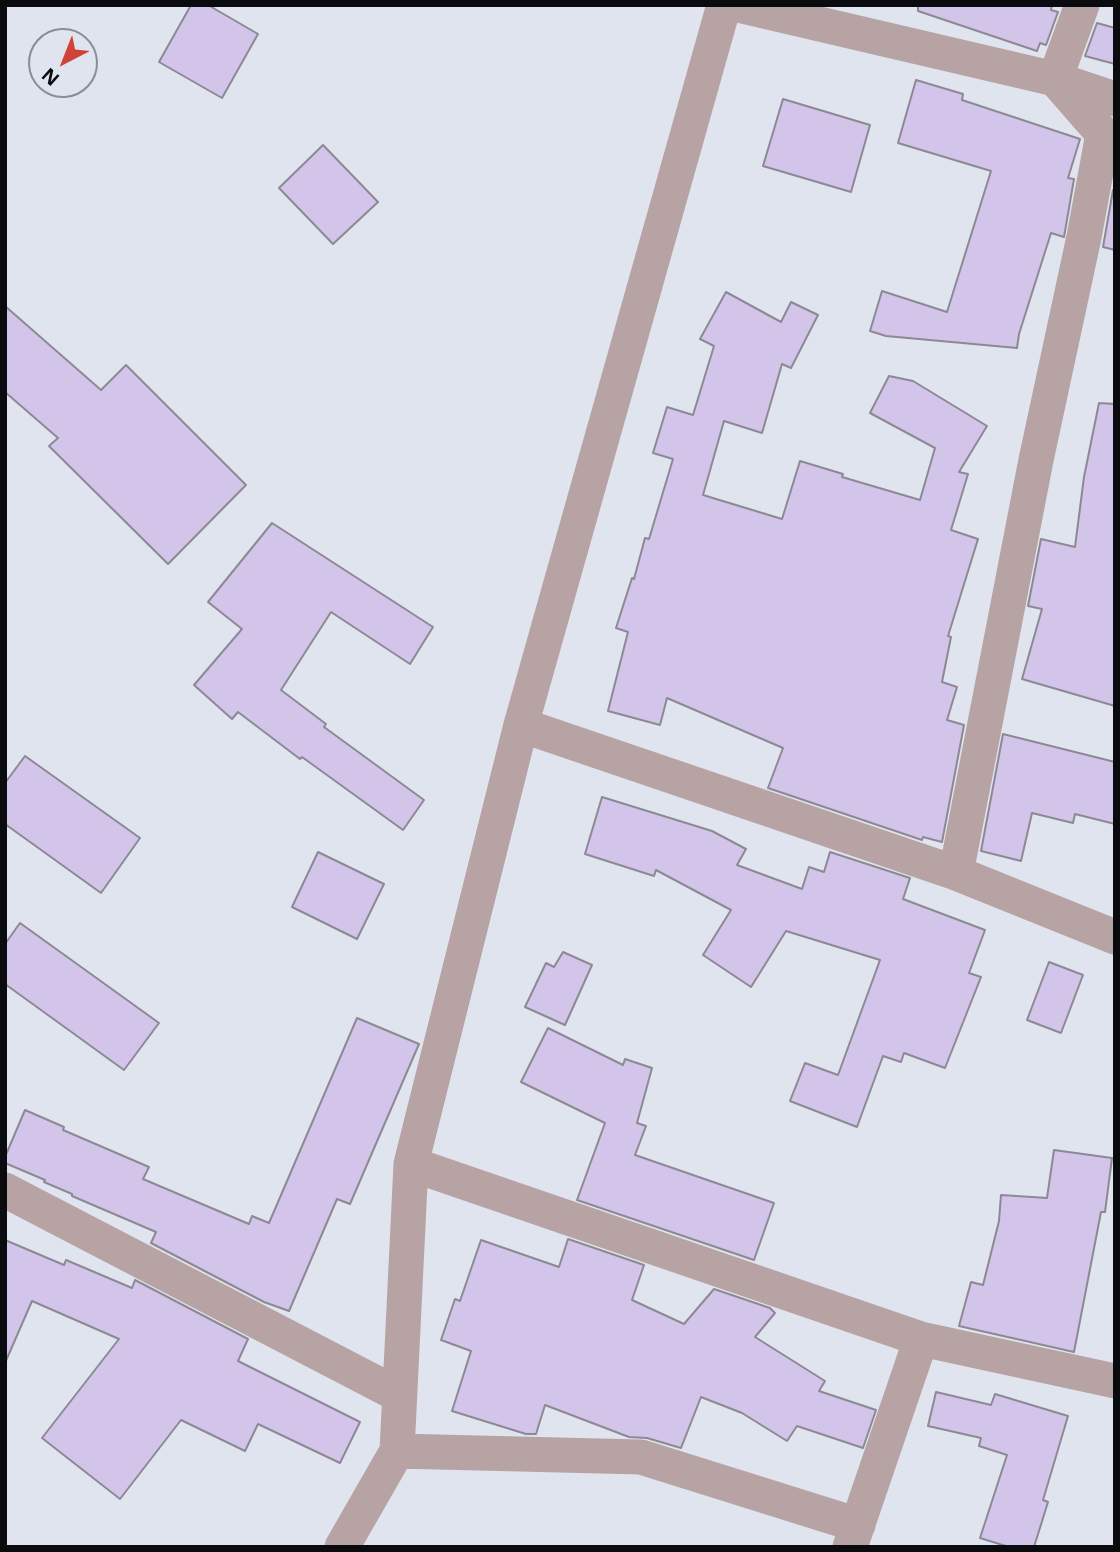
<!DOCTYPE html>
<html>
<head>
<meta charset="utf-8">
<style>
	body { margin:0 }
	#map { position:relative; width:1120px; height:1552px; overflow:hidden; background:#dfe4ef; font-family:"Open Sans",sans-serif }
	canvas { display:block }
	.frame { position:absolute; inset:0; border:7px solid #0a0b0f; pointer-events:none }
	.north { position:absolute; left:28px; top:28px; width:70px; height:70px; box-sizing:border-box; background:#dfe4ef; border:2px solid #8a8d95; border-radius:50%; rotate:222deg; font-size:19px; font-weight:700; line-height:28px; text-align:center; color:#0a0b0f }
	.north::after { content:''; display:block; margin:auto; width:24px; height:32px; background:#d14339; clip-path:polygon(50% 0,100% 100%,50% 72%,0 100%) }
</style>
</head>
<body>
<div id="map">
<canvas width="1120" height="1552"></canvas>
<div class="frame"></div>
<div class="north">N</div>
</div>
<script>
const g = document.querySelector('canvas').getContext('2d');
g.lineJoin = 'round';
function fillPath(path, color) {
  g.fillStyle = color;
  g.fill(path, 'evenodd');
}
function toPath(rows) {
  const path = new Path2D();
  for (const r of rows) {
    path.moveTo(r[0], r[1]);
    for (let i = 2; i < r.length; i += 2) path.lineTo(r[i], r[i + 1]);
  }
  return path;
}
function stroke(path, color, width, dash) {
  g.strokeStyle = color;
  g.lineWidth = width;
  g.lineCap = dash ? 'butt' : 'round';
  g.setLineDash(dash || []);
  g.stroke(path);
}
const building = toPath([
	[191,5,208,5,258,34,222,98,159,62,191,5],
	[918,5,1052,5,1051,10,1058,12,1046,45,1040,43,1037,51,918,11,918,5],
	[1097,23,1115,28,1115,64,1085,56,1097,23],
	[916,80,963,94,962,100,1080,139,1068,178,1074,179,1064,237,1051,233,1019,334,1017,348,886,336,870,331,882,291,947,312,991,171,898,143,916,80],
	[783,99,870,125,851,192,763,166,783,99],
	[323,145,378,202,333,244,279,188,323,145],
	[1113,190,1115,190,1115,250,1103,247,1113,190],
	[726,292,781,322,791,302,818,315,791,368,782,364,762,433,724,421,703,495,782,519,800,461,843,474,842,477,920,500,935,448,870,413,889,376,913,381,987,426,959,472,968,474,951,530,978,539,948,636,951,637,942,682,957,687,947,720,964,725,942,842,923,837,922,840,768,788,783,748,667,698,660,725,608,711,628,632,616,628,632,578,634,579,645,538,649,539,673,459,653,453,667,407,693,415,714,346,700,339,726,292],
	[5,306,101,390,126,365,246,485,168,564,49,446,58,438,5,392,5,306],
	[1099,403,1115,404,1115,706,1022,679,1042,609,1028,606,1041,539,1075,547,1084,477,1099,403],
	[272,523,433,627,410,664,331,612,281,690,326,724,324,727,424,800,403,830,302,757,300,759,238,712,232,719,194,685,242,629,208,602,272,523],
	[1003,734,1115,762,1115,824,1075,814,1073,823,1032,813,1021,861,981,851,1003,734],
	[25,756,140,838,101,893,5,824,5,783,25,756],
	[602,797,712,831,746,849,737,865,802,889,809,867,824,872,830,852,910,878,903,899,985,930,969,973,981,977,945,1068,904,1053,901,1062,883,1056,857,1127,790,1101,805,1063,838,1075,880,960,786,931,751,987,703,955,731,910,656,870,654,876,585,854,602,797],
	[318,852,384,884,357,939,292,907,318,852],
	[20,923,159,1023,124,1070,5,984,5,944,20,923],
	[563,952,592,965,565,1025,525,1007,546,963,554,967,563,952],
	[1049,962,1083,975,1061,1033,1027,1020,1049,962],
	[357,1018,419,1044,350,1204,337,1199,289,1311,264,1302,151,1243,156,1232,72,1196,72,1194,44,1182,45,1180,5,1163,5,1157,25,1110,64,1127,63,1130,149,1167,143,1179,249,1224,252,1216,269,1223,357,1018],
	[548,1028,623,1065,625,1059,652,1068,637,1123,646,1126,635,1155,774,1203,754,1260,577,1200,605,1123,521,1082,548,1028],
	[1054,1150,1112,1158,1105,1212,1101,1212,1074,1352,959,1326,971,1282,983,1285,999,1221,1001,1195,1047,1198,1054,1150],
	[568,1239,644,1265,632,1300,684,1324,714,1289,770,1308,775,1313,755,1337,825,1381,819,1391,876,1410,863,1448,797,1426,787,1441,742,1413,701,1397,681,1448,647,1438,629,1437,545,1405,536,1434,526,1434,452,1411,471,1351,441,1340,455,1299,460,1301,481,1240,559,1267,568,1239],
	[5,1240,64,1265,66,1260,132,1288,135,1280,248,1339,238,1361,360,1422,340,1463,258,1424,245,1451,181,1420,120,1499,42,1438,119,1339,32,1301,5,1363,5,1240],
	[936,1392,991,1405,995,1394,1068,1416,1043,1500,1048,1502,1034,1547,1009,1547,980,1538,1007,1455,979,1446,981,1438,928,1426,936,1392]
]);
const minor = toPath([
	[738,5,1055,79,1115,99],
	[521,725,956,873,1115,937],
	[956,873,1036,460,1084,237,1103,134,1055,79,1082,5],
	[411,1164,921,1339,1115,1381],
	[5,1190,399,1395],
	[397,1451,641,1457,858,1525],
	[342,1547,397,1451,411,1164,521,725,724,5],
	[850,1547,921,1339]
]);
fillPath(building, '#d3c5ea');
stroke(building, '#8d8994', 2);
stroke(minor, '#b7a3a3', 35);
</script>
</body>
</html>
